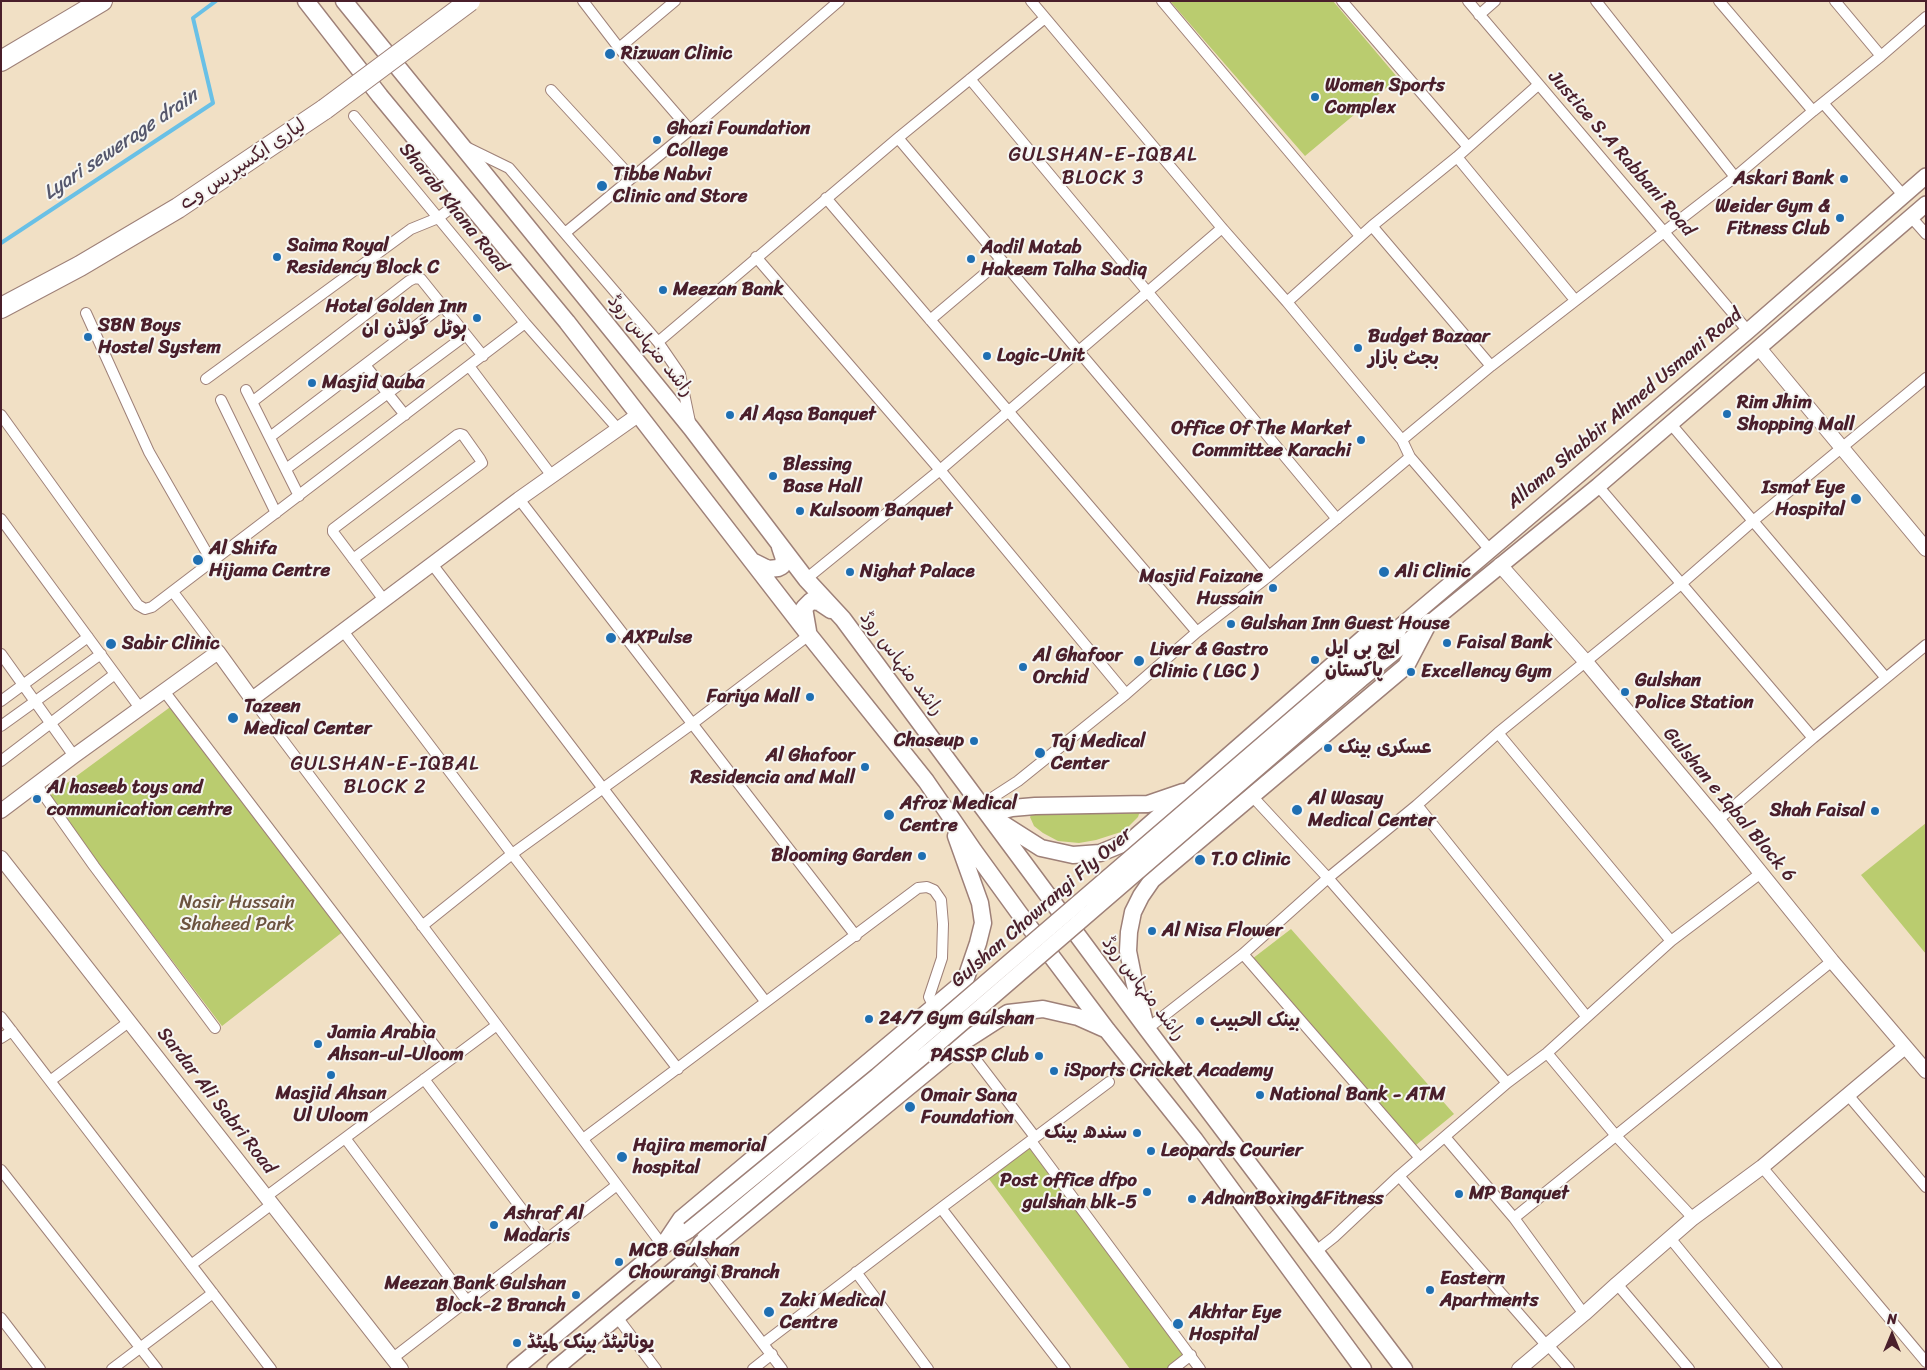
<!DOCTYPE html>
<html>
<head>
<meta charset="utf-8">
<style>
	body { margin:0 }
	#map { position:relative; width:1927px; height:1370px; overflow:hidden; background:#f1e0c5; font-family:Sriracha,sans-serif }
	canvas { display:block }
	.frame { position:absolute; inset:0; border:2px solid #4a1f2b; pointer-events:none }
	.north { position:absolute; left:1867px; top:1310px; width:50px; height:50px; -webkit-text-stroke:4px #f6f6f2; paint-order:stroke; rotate:0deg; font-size:14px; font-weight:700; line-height:20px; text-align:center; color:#4a1f2b }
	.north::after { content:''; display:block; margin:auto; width:18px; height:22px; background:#4a1f2b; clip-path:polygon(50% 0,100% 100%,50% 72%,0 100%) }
</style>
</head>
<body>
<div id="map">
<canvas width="1927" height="1370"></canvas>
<div class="frame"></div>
<div class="north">N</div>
</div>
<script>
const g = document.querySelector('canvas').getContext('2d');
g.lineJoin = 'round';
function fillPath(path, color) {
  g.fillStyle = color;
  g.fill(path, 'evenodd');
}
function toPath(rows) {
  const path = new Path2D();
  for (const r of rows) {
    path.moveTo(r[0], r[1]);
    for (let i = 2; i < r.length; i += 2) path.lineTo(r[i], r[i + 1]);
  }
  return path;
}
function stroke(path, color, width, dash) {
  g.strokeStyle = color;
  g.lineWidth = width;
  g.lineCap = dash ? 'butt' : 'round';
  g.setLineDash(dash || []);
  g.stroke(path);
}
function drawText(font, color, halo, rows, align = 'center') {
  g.font = font + ' Sriracha,"Playpen Sans Arabic",sans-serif';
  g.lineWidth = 4;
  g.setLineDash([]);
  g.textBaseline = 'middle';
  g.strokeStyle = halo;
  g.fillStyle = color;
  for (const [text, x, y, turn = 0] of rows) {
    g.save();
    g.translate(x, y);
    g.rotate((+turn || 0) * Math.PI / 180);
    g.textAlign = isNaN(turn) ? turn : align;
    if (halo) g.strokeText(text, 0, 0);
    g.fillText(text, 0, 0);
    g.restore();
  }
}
const green = toPath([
	[1170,1,1333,1,1398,78,1305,156],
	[173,705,349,927,222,1026,48,797],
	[1033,811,1140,811,1138,817,1124,831,1096,840,1079,843,1058,841,1043,833,1034,826,1030,817],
	[1926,823,1926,954,1861,875],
	[1291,929,1454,1114,1416,1145,1252,959],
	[1031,1141,1192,1355,1174,1369,1130,1369,986,1175]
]);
const stream = toPath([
	[1,243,213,103,193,18,216,1]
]);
const minor = toPath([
	[583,1,619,48,690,130],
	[1031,1,1222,228,1287,302,1402,440,1410,457,1490,550],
	[1162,1,1360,236],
	[1342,1,1468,147],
	[1468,1,1748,331],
	[1596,1,1735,177],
	[1719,1,1813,111],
	[1835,1,1881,56],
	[1479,15,1495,1],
	[619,48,675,1],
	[970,79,1337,519],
	[551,90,632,178],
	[1823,103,1903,195],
	[354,116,525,323],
	[898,138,1269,576],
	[466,147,509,168,658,342],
	[1457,157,1575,300],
	[826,198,1197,632],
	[1911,217,1926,234],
	[1372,226,1491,366],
	[565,233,690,130,839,1],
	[756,257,940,470,1126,694],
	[1287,302,1372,226,1457,157,1538,85],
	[86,313,149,452,212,562],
	[930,320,1001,260],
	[365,365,405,415],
	[469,366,552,476],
	[206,379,411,229,438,218,464,198],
	[246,390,299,496],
	[221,400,276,513],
	[252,402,409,281,415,278,421,279,483,356],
	[1,415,138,605,145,609,152,607,525,323,618,429],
	[690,422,680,374,658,342,898,138,1045,18],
	[1670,423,1886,678],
	[270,437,442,306],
	[1402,440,1491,366,1735,177,1813,111,1881,56,1926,17],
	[286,469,466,335],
	[1598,486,1813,738],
	[519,499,856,936],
	[1,519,140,708],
	[353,559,482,463,480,459,463,435,460,434,457,435,333,529,333,532,384,600],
	[432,564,765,1001],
	[806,579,940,470,1222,228],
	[173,592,218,652],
	[343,631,512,854,678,1069],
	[1,654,74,756],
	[164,691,447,1062],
	[252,699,663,1246],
	[1,701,88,637],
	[1,726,101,654],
	[1498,733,1671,941],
	[1,761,115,674],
	[36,784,94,866,215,1028],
	[1252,796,1328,878,1507,1083],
	[981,805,1018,781,1126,694,1197,632,1269,576,1410,457],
	[1417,805,1586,1016],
	[1718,820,1813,738,1926,645],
	[422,926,512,854,692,724,809,635],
	[1243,954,1420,1158],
	[1,1017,271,1369],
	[1147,1029,1243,954,1328,878,1417,805,1498,733,1681,584,1753,521,1926,378],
	[1,1038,12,1031],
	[960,1039,1035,1137],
	[1547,1053,1617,1137,1693,1218],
	[424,1079,545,1240],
	[50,1081,130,1021],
	[1848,1095,1926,1187],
	[1445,1137,1514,1218,1584,1314],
	[345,1138,467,1301],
	[583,1139,918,888,927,887,934,890,941,900,943,924,942,958,929,997,936,1011],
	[1031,1141,1200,1369],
	[1762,1167,1926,1362],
	[1,1170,157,1369],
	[1399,1176,1547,1346],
	[267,1196,497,1025],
	[941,1208,1065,1369],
	[1514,1218,1832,961],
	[1670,1238,1777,1369],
	[1315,1252,1334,1237,1399,1176,1507,1083,1547,1053,1671,941,1761,873],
	[694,1253,782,1369],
	[191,1265,272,1204],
	[856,1272,928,1369],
	[1617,1284,1689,1369],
	[617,1317,656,1369],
	[1,1318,40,1369],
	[764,1343,941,1208,1109,1082],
	[1548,1345,1569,1369],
	[393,1358,617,1185],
	[112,1369,213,1293],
	[753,1369,772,1354],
	[1173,1369,1191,1355]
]);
const tertiary = toPath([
	[1759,348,1926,549],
	[1500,565,1586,662,1718,820,1832,961,1926,1071],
	[1,811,74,756,218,652,252,699,519,499,638,415],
	[1,858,401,1369],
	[1519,1369,1584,1314,1617,1284,1693,1218,1762,1167,1905,1047]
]);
const secondary = toPath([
	[1349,670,1748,331,1926,176],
	[1360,680,1598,486,1926,204],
	[515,1369,663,1246,689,1230],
	[555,1369,694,1253,701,1243]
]);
const primary = toPath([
	[306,1,380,96,567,322,809,635,926,781,974,851,1019,913,1107,1030,1195,1140,1363,1369],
	[344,1,691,428,806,579,843,619,1147,1029,1404,1369],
	[754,562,768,569,778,568,782,566,784,559,780,547],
	[808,631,804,608,811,601,819,602,831,610],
	[988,814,1012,808,1035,806,1148,804,1183,792],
	[1000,822,1041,848,1073,855,1100,853,1132,840,1366,636,1398,630],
	[1144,1019,1134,981,1128,951,1129,932,1133,912,1141,896,1152,880,1406,666,1429,622],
	[663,1246,681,1219,965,981,978,943,983,923,980,903,956,836],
	[694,1253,715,1246,963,1042,1008,1013,1043,1009,1078,1017,1105,1029]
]);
const motorway = toPath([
	[1,61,102,1],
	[1,308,80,266,178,208,325,109]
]);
const secondaryBridge = toPath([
	[689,1230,877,1076,1349,670],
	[705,1238,933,1048,1360,680]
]);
const motorwayBridge = toPath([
	[325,109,470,1]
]);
const markers = [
	[610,54,6,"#1f6fb2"],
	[1315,97,5,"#1f6fb2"],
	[657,140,5,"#1f6fb2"],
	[1844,179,5,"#1f6fb2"],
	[602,186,6,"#1f6fb2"],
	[1840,218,5,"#1f6fb2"],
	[277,257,5,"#1f6fb2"],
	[971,259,5,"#1f6fb2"],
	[663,290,5,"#1f6fb2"],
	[477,318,5,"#1f6fb2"],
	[88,337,5,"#1f6fb2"],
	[1358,348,5,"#1f6fb2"],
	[987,356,5,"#1f6fb2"],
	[312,383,5,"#1f6fb2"],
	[1727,414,5,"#1f6fb2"],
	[730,415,5,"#1f6fb2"],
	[1361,440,5,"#1f6fb2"],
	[773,476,5,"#1f6fb2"],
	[1856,499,6,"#1f6fb2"],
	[800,511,5,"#1f6fb2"],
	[198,560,6,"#1f6fb2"],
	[850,572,5,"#1f6fb2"],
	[1384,572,6,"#1f6fb2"],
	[1273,588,5,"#1f6fb2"],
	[1231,624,5,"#1f6fb2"],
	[611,638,6,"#1f6fb2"],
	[1447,643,5,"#1f6fb2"],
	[111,644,6,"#1f6fb2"],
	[1315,660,5,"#1f6fb2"],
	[1139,661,6,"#1f6fb2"],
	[1023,667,5,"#1f6fb2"],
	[1411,672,5,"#1f6fb2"],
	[1625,692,5,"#1f6fb2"],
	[810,697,5,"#1f6fb2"],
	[233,718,6,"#1f6fb2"],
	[974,741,5,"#1f6fb2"],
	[1328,748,5,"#1f6fb2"],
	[1040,753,6,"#1f6fb2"],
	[865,767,5,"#1f6fb2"],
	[37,799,5,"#1f6fb2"],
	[1297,810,6,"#1f6fb2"],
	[1875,811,5,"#1f6fb2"],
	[889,815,6,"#1f6fb2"],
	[922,856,5,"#1f6fb2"],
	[1200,860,6,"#1f6fb2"],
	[1152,931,5,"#1f6fb2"],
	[869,1019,5,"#1f6fb2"],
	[1200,1021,5,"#1f6fb2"],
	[318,1044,5,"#1f6fb2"],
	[1039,1056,5,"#1f6fb2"],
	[1054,1071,5,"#1f6fb2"],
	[331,1075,5,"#1f6fb2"],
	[1260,1095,5,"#1f6fb2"],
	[910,1107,6,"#1f6fb2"],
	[1137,1133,5,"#1f6fb2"],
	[1151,1151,5,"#1f6fb2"],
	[622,1157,6,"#1f6fb2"],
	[1147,1192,5,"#1f6fb2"],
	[1459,1194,5,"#1f6fb2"],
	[1192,1199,5,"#1f6fb2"],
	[494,1225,5,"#1f6fb2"],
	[619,1262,5,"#1f6fb2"],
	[1430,1290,5,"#1f6fb2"],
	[576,1295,5,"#1f6fb2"],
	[769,1312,6,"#1f6fb2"],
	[1178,1324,6,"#1f6fb2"],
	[517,1343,5,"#1f6fb2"]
];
const poiNames = [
	["Rizwan Clinic",621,54],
	["Women Sports",1325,86],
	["Complex",1325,108],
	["Ghazi Foundation",667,129],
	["College",667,151],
	["Tibbe Nabvi",613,175],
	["Clinic and Store",613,197],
	["Askari Bank",1834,179,"right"],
	["Weider Gym &",1830,207,"right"],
	["Fitness Club",1830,229,"right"],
	["Saima Royal",287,246],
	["Residency Block C",287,268],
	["Aadil Matab",981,248],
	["Hakeem Talha Sadiq",981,270],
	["Meezan Bank",673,290],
	["Hotel Golden Inn",467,307,"right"],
	["ہوٹل گولڈن ان",467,329,"right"],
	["SBN Boys",98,326],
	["Hostel System",98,348],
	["Budget Bazaar",1368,337],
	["بجٹ بازار",1368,359],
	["Logic-Unit",997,356],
	["Masjid Quba",322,383],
	["Rim Jhim",1737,403],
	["Shopping Mall",1737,425],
	["Al Aqsa Banquet",740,415],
	["Office Of The Market",1351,429,"right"],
	["Committee Karachi",1351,451,"right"],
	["Blessing",783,465],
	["Base Hall",783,487],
	["Ismat Eye",1845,488,"right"],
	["Hospital",1845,510,"right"],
	["Kulsoom Banquet",810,511],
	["Al Shifa",209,549],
	["Hijama Centre",209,571],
	["Nighat Palace",860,572],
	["Ali Clinic",1395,572],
	["Masjid Faizane",1263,577,"right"],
	["Hussain",1263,599,"right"],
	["Gulshan Inn Guest House",1241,624],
	["AXPulse",622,638],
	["Faisal Bank",1457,643],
	["Sabir Clinic",122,644],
	["ایچ بی ایل",1325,649],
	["پاکستان",1325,671],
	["Liver & Gastro",1150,650],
	["Clinic ( LGC )",1150,672],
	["Al Ghafoor",1033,656],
	["Orchid",1033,678],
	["Excellency Gym",1421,672],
	["Gulshan",1635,681],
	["Police Station",1635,703],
	["Fariya Mall",800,697,"right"],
	["Tazeen",244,707],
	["Medical Center",244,729],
	["Chaseup",964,741,"right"],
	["Taj Medical",1051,742],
	["Center",1051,764],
	["عسکری بینک",1338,748],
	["Al Ghafoor",855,756,"right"],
	["Residencia and Mall",855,778,"right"],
	["Al haseeb toys and",47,788],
	["communication centre",47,810],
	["Al Wasay",1308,799],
	["Medical Center",1308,821],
	["Afroz Medical",900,804],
	["Centre",900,826],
	["Shah Faisal",1865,811,"right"],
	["Blooming Garden",912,856,"right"],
	["T.O Clinic",1211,860],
	["Al Nisa Flower",1162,931],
	["24/7 Gym Gulshan",879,1019],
	["بينک الحبيب",1210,1021],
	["Jamia Arabia",328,1033],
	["Ahsan-ul-Uloom",328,1055],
	["PASSP Club",1029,1056,"right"],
	["iSports Cricket Academy",1064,1071],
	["Masjid Ahsan",331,1094,"center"],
	["Ul Uloom",331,1116,"center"],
	["National Bank - ATM",1270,1095],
	["Omair Sana",921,1096],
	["Foundation",921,1118],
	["سندھ بینک",1127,1133,"right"],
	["Hajira memorial",633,1146],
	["hospital",633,1168],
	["Leopards Courier",1161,1151],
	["Post office dfpo",1137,1181,"right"],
	["gulshan blk-5",1137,1203,"right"],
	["MP Banquet",1469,1194],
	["AdnanBoxing&Fitness",1202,1199],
	["Ashraf Al",504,1214],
	["Madaris",504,1236],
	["MCB Gulshan",629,1251],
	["Chowrangi Branch",629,1273],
	["Eastern",1440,1279],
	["Apartments",1440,1301],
	["Meezan Bank Gulshan",566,1284,"right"],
	["Block-2 Branch",566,1306,"right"],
	["Zaki Medical",780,1301],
	["Centre",780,1323],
	["Akhtar Eye",1189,1313],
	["Hospital",1189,1335],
	["یونائیٹڈ بینک لمیٹڈ",527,1343]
];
const streetNames = [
	["Justice S.A Rabbani Road",1621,154,49],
	["لیاری ایکسپریس وے",243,165,-34],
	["Sharab Khana Road",453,208,51],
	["راشد منہاس روڈ",650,346,51],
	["Allama Shabbir Ahmed Usmani Road",1625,409,-40],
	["راشد منہاس روڈ",901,664,53],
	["Gulshan e Iqbal Block 6",1729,805,50],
	["Gulshan Chowrangi Fly Over",1042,908,-41],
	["راشد منہاس روڈ",1143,989,53],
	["Sardar Ali Sabri Road",216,1101,52]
];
const parkNames = [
	["Nasir Hussain",237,903],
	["Shaheed Park",237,925]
];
const waterNames = [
	["Lyari sewerage drain",121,145,-34]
];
const neighbourhoodNames = [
	["GULSHAN-E-IQBAL",1103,156],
	["BLOCK 3",1103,179],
	["GULSHAN-E-IQBAL",385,765],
	["BLOCK 2",385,788]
];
fillPath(green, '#bacc6f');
stroke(stream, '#69c0e6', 4);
stroke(minor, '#9e8078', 12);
stroke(tertiary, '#9e8078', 16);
stroke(secondary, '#9e8078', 18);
stroke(primary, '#9e8078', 19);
stroke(motorway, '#9e8078', 22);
stroke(minor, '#fff', 10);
stroke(tertiary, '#fff', 14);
stroke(secondary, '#fff', 15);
stroke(primary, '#fff', 16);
stroke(motorway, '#fff', 20);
stroke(secondaryBridge, '#9e8078', 18, []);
stroke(motorwayBridge, '#9e8078', 22, []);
stroke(secondaryBridge, '#fff', 15);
stroke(motorwayBridge, '#fff', 20);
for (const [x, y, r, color] of markers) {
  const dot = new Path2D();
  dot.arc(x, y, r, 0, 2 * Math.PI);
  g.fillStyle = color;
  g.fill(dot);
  stroke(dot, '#f6f6f2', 2);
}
drawText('bold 19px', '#4a1f2b', '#f6f6f2', poiNames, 'left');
drawText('19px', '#4a1f2b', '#f6f6f2', streetNames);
drawText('19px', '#6c533f', '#f6f6f2', parkNames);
drawText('italic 20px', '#55576c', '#f6f6f2', waterNames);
g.letterSpacing = '1px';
drawText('20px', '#4a1f2b', '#f6f6f2', neighbourhoodNames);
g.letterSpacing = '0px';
</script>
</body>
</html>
